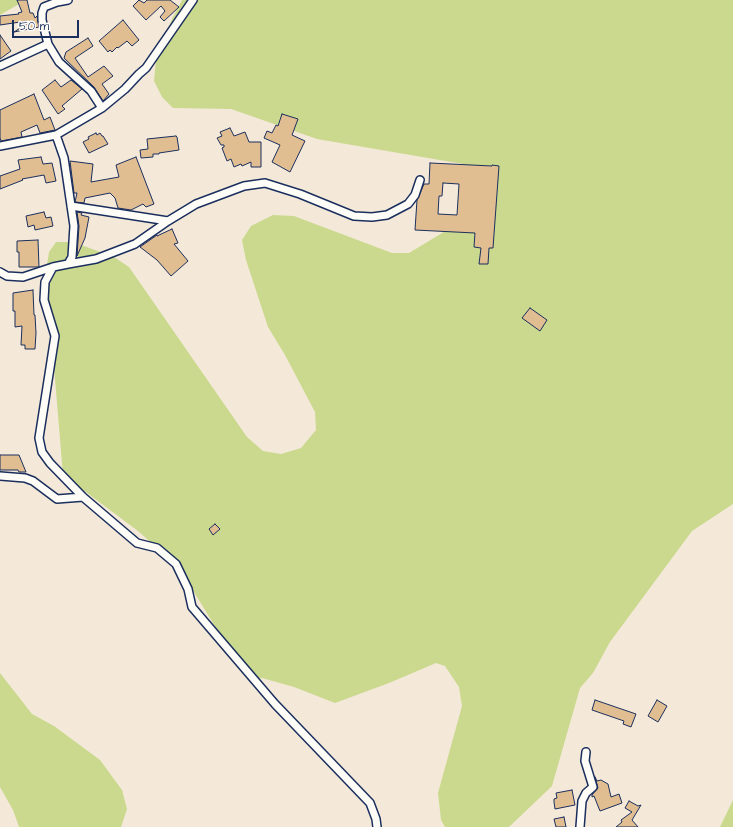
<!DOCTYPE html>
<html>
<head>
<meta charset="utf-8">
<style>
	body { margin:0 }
	#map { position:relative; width:733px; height:827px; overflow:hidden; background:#f4e9d9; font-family:"Architects Daughter",sans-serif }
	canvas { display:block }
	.scale { position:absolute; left:12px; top:20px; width:67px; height:18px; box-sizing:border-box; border:2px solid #1b2f5e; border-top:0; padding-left:5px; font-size:12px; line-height:14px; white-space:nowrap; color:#1b2f5e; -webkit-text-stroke:3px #fdfcf7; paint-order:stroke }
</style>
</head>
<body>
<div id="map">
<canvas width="733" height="827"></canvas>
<div class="scale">50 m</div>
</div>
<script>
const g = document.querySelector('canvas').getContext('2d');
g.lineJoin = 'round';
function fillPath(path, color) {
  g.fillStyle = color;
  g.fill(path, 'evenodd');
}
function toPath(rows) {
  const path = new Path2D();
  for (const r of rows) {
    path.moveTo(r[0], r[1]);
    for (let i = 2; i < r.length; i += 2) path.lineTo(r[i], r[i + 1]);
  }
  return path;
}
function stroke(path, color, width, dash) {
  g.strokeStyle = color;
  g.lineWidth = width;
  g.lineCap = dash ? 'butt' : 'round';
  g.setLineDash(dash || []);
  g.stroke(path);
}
const green = toPath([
	[0,0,26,0,0,15],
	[182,0,733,0,733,504,692,531,610,642,593,673,580,688,552,786,509,827,445,827,441,820,438,793,462,706,459,687,445,666,436,663,389,683,335,703,294,687,262,678,248,680,178,566,138,531,63,475,46,271,49,252,56,242,73,242,114,257,129,267,247,437,263,451,281,454,301,448,316,430,315,412,285,355,268,327,246,260,242,240,251,226,273,215,294,216,392,253,409,253,452,227,475,176,463,164,317,139,231,109,173,108,162,97,154,81,156,60,172,19],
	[0,673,32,714,54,726,100,760,122,790,127,809,121,827,19,827,13,810,0,787],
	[733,800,733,827,720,827]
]);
const building = toPath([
	[17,0,27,0,30,13,33,13,35,18,37,16,39,27,14,32,28,23,27,21,0,25,0,16,19,14,18,13,22,12,17,0],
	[139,0,144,3,147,0,170,0,179,7,164,21,160,17,165,11,161,6,146,20,133,6,139,0],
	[123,20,139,40,132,46,127,41,118,48,117,47,112,52,110,50,108,52,99,41,123,20],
	[0,35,11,51,0,59,0,35],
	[88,38,93,46,75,58,88,77,104,66,113,76,102,84,109,94,103,101,94,87,64,58,66,52,88,38],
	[55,80,61,87,71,80,82,89,62,106,65,109,58,114,42,90,55,80],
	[34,94,44,120,50,117,55,130,40,133,37,125,21,132,22,137,1,141,0,138,0,110,34,94],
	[282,114,298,119,292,135,305,141,290,172,272,162,280,145,264,138,267,131,272,133,276,125,278,126,282,114],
	[230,128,234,136,245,132,249,142,261,142,261,167,251,167,251,162,242,166,241,164,234,167,231,159,227,161,222,148,224,147,224,145,221,145,217,138,222,136,220,132,230,128],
	[96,133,97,135,100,133,102,136,103,136,108,144,89,153,83,142,89,139,88,137,96,133],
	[176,136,177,137,179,150,159,153,159,154,153,154,153,157,141,158,140,150,148,149,147,139,176,136],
	[41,157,43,164,52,163,56,181,46,183,44,175,22,179,23,180,0,189,0,176,20,169,18,160,41,157],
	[136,157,154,204,146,207,143,204,131,210,118,208,115,198,110,193,85,198,84,203,75,202,77,193,74,193,70,161,93,164,91,182,119,177,116,165,136,157],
	[430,163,492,166,492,165,499,166,493,248,489,248,488,264,479,264,481,248,474,247,475,233,415,230,417,200,424,184,429,184,430,163],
	[443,183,459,184,457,215,438,214,439,196,442,196,443,183],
	[44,212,46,218,51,217,53,226,35,230,34,225,28,227,26,216,44,212],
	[77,212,82,213,81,215,89,217,85,238,77,256,79,226,77,212],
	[172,229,178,243,174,244,188,261,171,276,157,260,140,247,157,235,157,236,172,229],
	[38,240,39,267,19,267,19,252,17,252,17,241,38,240],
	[33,290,34,315,35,315,36,333,35,349,25,349,25,345,21,345,22,326,15,327,15,311,13,311,13,293,33,290],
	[530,308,547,320,540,331,522,318,530,308],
	[0,455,19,455,26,472,19,472,18,470,0,470,0,455],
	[215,524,220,529,213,535,209,529,215,524],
	[595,700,636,714,631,727,623,724,624,721,592,710,595,700],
	[657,700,667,706,658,722,648,716,657,700],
	[595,777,597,781,601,780,608,784,611,797,619,794,622,803,600,811,594,796,592,797,592,795,598,788,595,777],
	[572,790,575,805,555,809,554,802,554,799,557,798,556,793,572,790],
	[629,801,638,806,641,805,632,820,638,827,616,827,622,822,621,820,632,812,625,808,629,801],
	[564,817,566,827,556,827,554,819,564,817]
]);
const street = toPath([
	[68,0,57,2,44,7,42,13,42,20,48,44,59,62,91,91,102,108],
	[0,66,48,44],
	[56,135,64,158,74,226,72,257,68,264,53,267,45,282,44,300,55,336,39,438,42,452,50,463,83,497,137,543,157,548,176,564,188,589,192,607,275,704,370,803,376,819,377,827],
	[0,146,56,135,102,108,125,89,139,74,146,68,193,0],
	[71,206,168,221],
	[68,264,96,259,135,244,168,221,196,204,244,186,265,183,300,194,354,216,372,217,387,215,408,204,415,195,420,180],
	[0,272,7,276,23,277,53,267],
	[0,476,25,478,33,481,57,499,83,497],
	[580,827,582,801,586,793,593,787,585,761,586,752]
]);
fillPath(green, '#cad98d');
fillPath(building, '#e0be92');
stroke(building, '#1b2f5e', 1);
stroke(street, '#1b2f5e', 10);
stroke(street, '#fdfcf7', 7);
</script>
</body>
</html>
